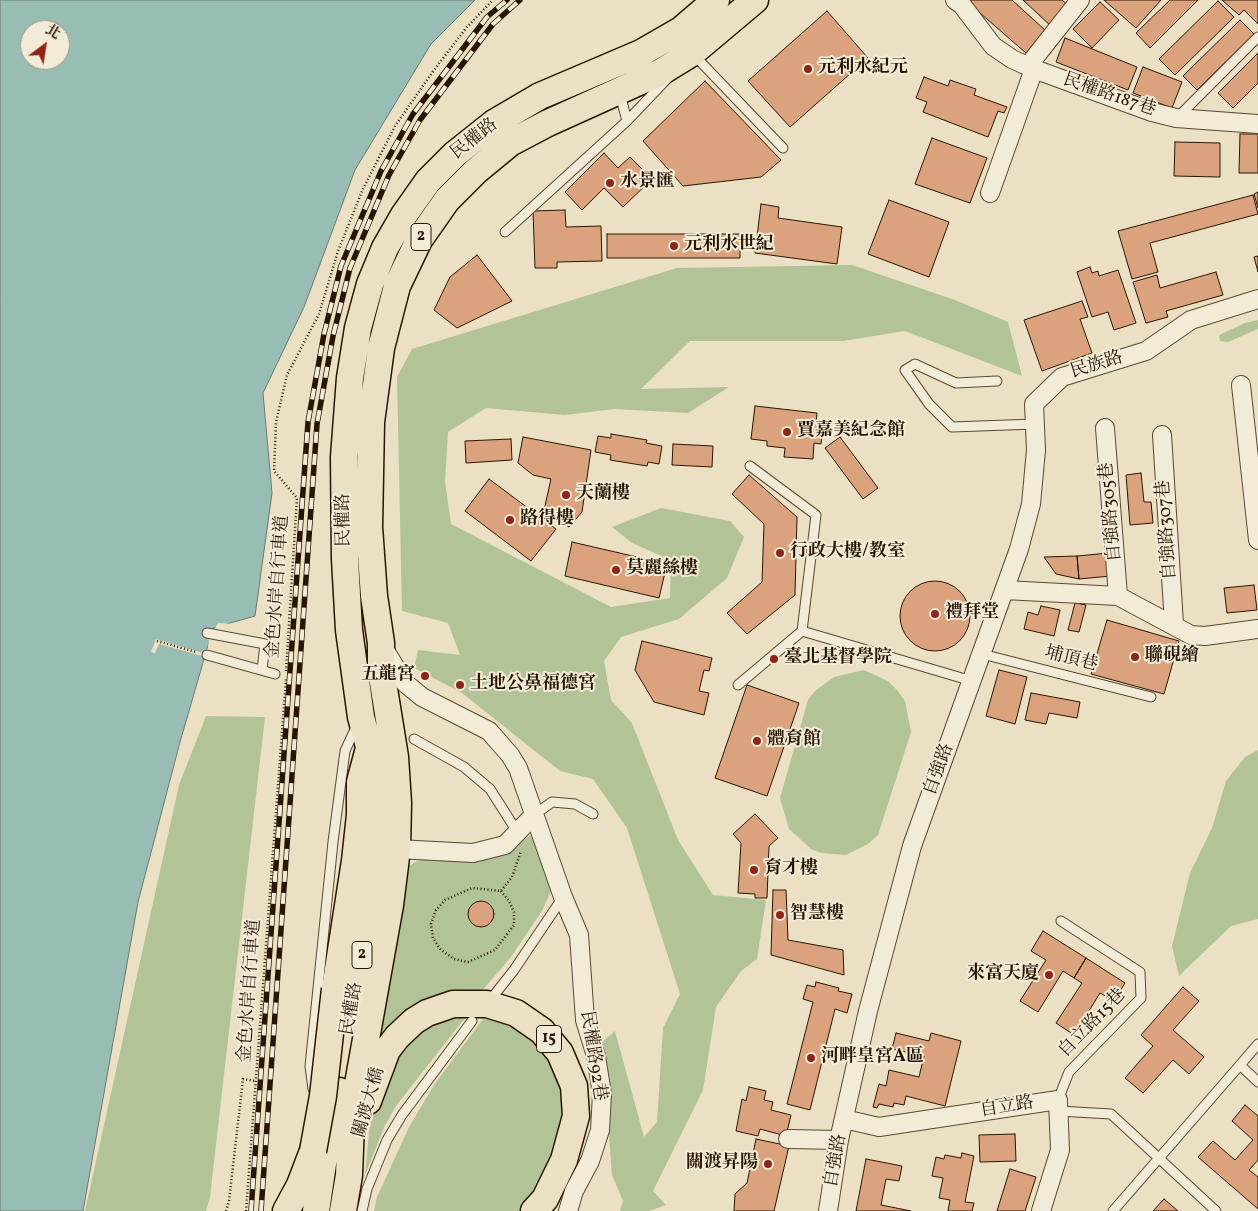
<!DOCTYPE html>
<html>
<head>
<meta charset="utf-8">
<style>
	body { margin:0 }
	#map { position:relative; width:1258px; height:1211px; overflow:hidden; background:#ebe0c3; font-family:Vollkorn,"Noto Serif TC",serif }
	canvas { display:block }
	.north { position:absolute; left:20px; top:20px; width:50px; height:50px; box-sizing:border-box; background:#f2ebd8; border:1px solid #a29682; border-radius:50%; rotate:31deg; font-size:14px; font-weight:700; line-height:20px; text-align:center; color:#291602 }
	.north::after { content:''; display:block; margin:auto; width:18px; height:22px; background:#8f2418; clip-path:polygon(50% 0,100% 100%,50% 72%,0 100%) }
</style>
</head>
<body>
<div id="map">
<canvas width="1258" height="1211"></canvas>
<div class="north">北</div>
</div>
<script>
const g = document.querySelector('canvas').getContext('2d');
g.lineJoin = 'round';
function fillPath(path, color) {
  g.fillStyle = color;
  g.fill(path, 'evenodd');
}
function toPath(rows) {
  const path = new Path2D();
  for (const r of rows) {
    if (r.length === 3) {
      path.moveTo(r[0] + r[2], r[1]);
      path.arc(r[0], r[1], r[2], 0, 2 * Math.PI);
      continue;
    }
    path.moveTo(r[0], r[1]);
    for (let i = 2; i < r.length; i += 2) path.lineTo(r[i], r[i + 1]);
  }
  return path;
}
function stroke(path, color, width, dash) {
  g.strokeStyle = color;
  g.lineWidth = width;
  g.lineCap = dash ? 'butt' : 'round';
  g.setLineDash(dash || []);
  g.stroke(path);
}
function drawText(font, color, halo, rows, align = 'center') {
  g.font = font + ' Vollkorn,"Noto Serif TC",serif';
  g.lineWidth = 4;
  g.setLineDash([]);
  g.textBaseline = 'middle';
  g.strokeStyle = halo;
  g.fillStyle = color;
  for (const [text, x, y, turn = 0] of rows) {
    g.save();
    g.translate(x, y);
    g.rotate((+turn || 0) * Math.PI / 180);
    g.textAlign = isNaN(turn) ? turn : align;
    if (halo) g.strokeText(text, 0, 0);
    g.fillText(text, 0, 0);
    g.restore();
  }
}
const green = toPath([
	[852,265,955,300,1008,322,1022,376,905,331,843,341,690,341,641,389,729,387,688,413,614,409,565,415,486,408,448,432,445,482,451,524,611,607,670,598,671,560,632,543,612,527,661,508,730,521,744,537,727,578,679,619,621,637,604,661,611,700,632,723,678,840,713,895,766,900,757,959,741,971,716,1007,703,1090,653,1191,666,1205,649,1211,620,1211,623,1201,612,1175,602,1042,615,1031,644,1137,657,1122,663,1028,680,994,627,828,593,779,560,771,462,693,414,668,418,650,460,655,448,623,402,611,397,377,412,349,677,268],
	[1258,320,1258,329,1228,342,1220,341,1219,335,1245,323],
	[864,670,888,681,897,690,905,701,911,732,878,835,868,844,846,855,822,853,811,849,789,829,780,798,808,700,815,691,834,677],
	[206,716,265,717,210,1197,206,1211,85,1211,179,785],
	[1258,750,1258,919,1231,926,1179,976,1172,946,1190,873,1212,828,1226,781,1245,757],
	[530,836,536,836,552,882,551,891,542,911,511,957,481,992,378,1046,405,869,415,862,430,858,519,843],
	[468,1014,396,1106,385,1125,365,1175,369,1132,374,1107,392,1058,426,1024],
	[486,1015,499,1018,536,1041,552,1061,568,1105,563,1150,522,1211,374,1211,377,1197,409,1127,434,1085]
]);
const water = toPath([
	[0,0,475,0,431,44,355,170,304,307,263,393,272,493,255,616,213,628,180,742,138,902,83,1211,0,1211,0,0],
	[30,30,60,30,60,60,30,60,30,30]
]);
const pier = toPath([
	[218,623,236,624,215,630,207,660,206,657,159,644,155,653,151,652,156,639,207,654,209,639]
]);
const building = toPath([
	[965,0,1012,0,1046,31,1026,53,965,0],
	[1023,0,1062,0,1070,7,1052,27,1023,0],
	[1104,0,1161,0,1136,28,1104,0],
	[1170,0,1198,0,1150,48,1136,33,1170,0],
	[1222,0,1258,0,1258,24,1244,10,1239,15,1222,0],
	[1218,1,1234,17,1175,75,1159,59,1218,1],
	[1100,2,1119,20,1092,48,1073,29,1100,2],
	[827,11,868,58,790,127,748,81,827,11],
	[1240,20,1254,34,1197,90,1183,76,1240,20],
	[1065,38,1137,67,1128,90,1056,62,1065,38],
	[1258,53,1258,83,1233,108,1218,93,1258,53],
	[1143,67,1182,82,1172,108,1133,93,1143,67],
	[924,77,948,86,950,80,976,89,974,95,1007,107,1004,113,998,111,988,137,923,112,927,102,916,98,924,77],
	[705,81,781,160,761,177,683,186,643,141,705,81],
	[1240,134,1258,134,1258,173,1239,173,1240,134],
	[932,138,987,158,970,203,915,184,932,138],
	[1175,142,1220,143,1220,177,1174,176,1175,142],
	[604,153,618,168,630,157,652,179,623,207,604,188,582,210,565,192,604,153],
	[1258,192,1258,208,1254,194,1258,192],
	[1253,195,1258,214,1150,243,1158,272,1132,279,1118,231,1253,195],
	[889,200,949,222,929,277,868,254,889,200],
	[761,204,779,207,778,218,842,227,837,264,755,253,761,204],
	[565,210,566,227,601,226,602,261,557,262,557,268,535,268,533,211,565,210],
	[607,234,740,234,740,258,607,258,607,234],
	[477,255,512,301,457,328,434,310,450,277,477,255],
	[1258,256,1258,272,1254,257,1258,256],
	[1090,267,1092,273,1098,271,1099,276,1118,270,1136,323,1114,330,1108,312,1092,317,1077,272,1090,267],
	[1216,272,1223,295,1166,311,1168,317,1146,323,1133,282,1157,275,1160,288,1216,272],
	[1082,301,1088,317,1080,319,1092,353,1042,371,1024,320,1082,301],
	[755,406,817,413,816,423,823,424,821,444,814,443,813,459,784,457,785,448,767,446,767,441,751,439,755,406],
	[611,434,647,440,646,443,662,446,659,464,648,462,647,466,610,460,611,455,595,452,598,436,611,438,611,434],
	[523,437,591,450,582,512,569,527,544,510,551,479,533,475,518,463,523,437],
	[840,437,878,488,863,499,825,448,840,437],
	[511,439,512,460,466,463,465,441,511,439],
	[673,444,713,446,712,467,672,465,673,444],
	[1141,473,1144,502,1151,502,1153,523,1130,525,1126,475,1141,473],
	[749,475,797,517,795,595,747,634,727,613,762,582,764,524,732,494,749,475],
	[489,479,556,529,531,561,465,511,489,479],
	[572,542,667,564,659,598,565,576,572,542],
	[1109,553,1111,576,1079,579,1077,556,1109,553],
	[1077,556,1079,579,1056,574,1044,557,1077,556],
	[935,616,35],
	[1254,585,1257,610,1227,613,1224,588,1254,585],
	[1075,603,1086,605,1079,632,1068,630,1075,603],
	[1041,606,1060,610,1054,636,1024,629,1028,612,1038,615,1041,606],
	[1107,620,1179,641,1164,694,1091,674,1107,620],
	[642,641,712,658,709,671,704,670,699,691,709,693,704,715,654,702,635,670,642,641],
	[999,670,1027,677,1015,724,986,716,999,670],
	[747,685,799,703,767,796,715,778,747,685],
	[1031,693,1080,702,1077,718,1049,713,1046,724,1025,720,1031,693],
	[755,814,778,838,769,846,767,898,755,898,755,894,738,893,741,843,733,834,755,814],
	[773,890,786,890,788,940,843,950,844,975,771,955,773,890],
	[481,914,13],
	[1043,931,1086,958,1074,978,1063,971,1038,1012,1020,1001,1046,960,1031,951,1043,931],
	[1086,958,1125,983,1114,1001,1100,993,1074,1035,1056,1023,1082,983,1074,978,1086,958],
	[816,982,839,988,838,991,852,994,847,1013,835,1009,810,1110,787,1104,813,1002,803,999,807,985,815,987,816,982],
	[1183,987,1199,1001,1173,1030,1204,1057,1189,1074,1173,1060,1143,1093,1125,1078,1153,1046,1141,1035,1183,987],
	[896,1033,929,1041,931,1033,961,1041,945,1106,906,1096,904,1105,894,1103,893,1107,879,1104,877,1108,873,1107,879,1084,886,1086,889,1070,919,1077,924,1056,892,1049,896,1033],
	[749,1087,766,1091,764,1100,773,1102,771,1110,791,1115,786,1136,760,1129,758,1136,736,1131,742,1099,746,1101,749,1087],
	[1245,1105,1258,1116,1258,1160,1249,1170,1258,1177,1258,1209,1198,1157,1213,1141,1235,1160,1253,1140,1232,1121,1245,1105],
	[1015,1134,1016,1161,980,1162,979,1135,1015,1134],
	[756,1139,789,1146,774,1211,734,1211,735,1194,747,1183,756,1139],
	[962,1153,974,1156,965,1202,974,1203,972,1211,948,1211,950,1200,939,1198,943,1178,932,1176,936,1157,944,1159,945,1155,961,1158,962,1153],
	[866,1159,902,1166,899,1181,886,1179,881,1205,911,1211,856,1211,866,1159],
	[1010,1169,1036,1177,1025,1211,997,1211,1010,1169],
	[1164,1199,1178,1211,1153,1211,1164,1199]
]);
const path = toPath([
	[157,641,196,652],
	[286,671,297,498,274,471,276,422,287,375,319,314,338,251,363,189,395,126,434,70,467,27,493,0],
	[501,891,509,901,514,912,514,925,495,950,468,962,454,959,440,949,433,938,431,924,436,910,445,900,472,888,501,891,512,877,521,851],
	[226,1211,229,1201,243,1079,256,1081],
	[246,1211,286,679]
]);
const lane = toPath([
	[693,54,783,148],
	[620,94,627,121],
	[1177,118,1258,37],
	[505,232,627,121,667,79],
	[997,381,956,383,915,364,905,370,929,404,952,427,1035,424],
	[750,466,816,515,802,631,972,681],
	[207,633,265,644,262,670],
	[982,654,1151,697],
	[207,655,275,674],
	[738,685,802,631],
	[414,739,464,767,490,789,518,833],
	[534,815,552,802,575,804,593,814],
	[495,994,514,970,563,897],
	[1240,1065,1258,1044],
	[313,1089,310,1066,333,842,345,751,356,727],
	[1058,1100,1069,1072,1141,998,1140,972,1061,921],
	[1058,1111,1111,1114,1216,1211],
	[362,1211,367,1189,387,1140,402,1115,472,1021],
	[1113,1211,1240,1065,1258,1082]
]);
const street = toPath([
	[955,0,962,5,993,46,1012,59,1034,69,1152,112,1176,118,1258,124],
	[1028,66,1080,0],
	[990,193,1034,69],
	[1241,385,1258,540],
	[1105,428,1118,596],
	[1162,435,1174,624],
	[1005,590,1118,596,1191,635,1205,636,1258,629],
	[381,644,405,683,422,697,489,731,510,755,518,768,563,897,579,935,585,1020,596,1056,602,1094,600,1130,590,1161,574,1191,568,1211],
	[397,849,473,853,505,845,534,815],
	[844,1119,879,1127,1058,1100,1060,1150,1041,1211],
	[788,1139,839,1140],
	[828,1211,839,1140,868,1011,912,846,1019,549,1031,504,1036,450,1034,404,1062,377,1146,351,1191,320,1258,299]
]);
const primary = toPath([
	[335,989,355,861,360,815,360,782,368,752],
	[351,1018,373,893,379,819,379,784,361,717,349,630,345,559,344,457,350,378,358,328,370,284,385,248,404,215,428,181,455,154,494,123,540,96,641,53,681,30,716,0],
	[368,1101,387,1050,397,1037,414,1021,427,1013,453,1004,487,1004,516,1013,542,1031,560,1053,574,1086,576,1116,564,1160,545,1199,534,1211],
	[286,1211,300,1185,313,1151],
	[316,1211,324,1157,339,1091],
	[343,1211,349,1175,351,1123,390,905,397,849,398,803,395,757,381,670,381,643,374,596,369,527,371,422,381,348,397,286,419,240,447,200,476,171,510,143,548,123,661,72,692,53,755,0]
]);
const rail = toPath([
	[251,1211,308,422,324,334,341,266,381,171,413,114,487,17,507,0],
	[261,1211,317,424,333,336,350,268,389,175,420,120,493,24,520,0]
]);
const primaryBridge = toPath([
	[313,1151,323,1096,335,989]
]);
const markers = [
	[808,69,5,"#8f2418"],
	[610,183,5,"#8f2418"],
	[674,246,5,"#8f2418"],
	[787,432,5,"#8f2418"],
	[566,495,5,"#8f2418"],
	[510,520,5,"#8f2418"],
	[780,553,5,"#8f2418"],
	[616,570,5,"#8f2418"],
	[935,614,5,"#8f2418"],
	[1135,657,5,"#8f2418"],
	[774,659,5,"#8f2418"],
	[425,676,5,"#8f2418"],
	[460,685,5,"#8f2418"],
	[757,741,5,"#8f2418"],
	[754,870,5,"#8f2418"],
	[780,915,5,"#8f2418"],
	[1049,975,5,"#8f2418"],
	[811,1058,5,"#8f2418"],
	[768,1164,5,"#8f2418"]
];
const shields = [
	[421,237,20],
	[362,955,20],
	[549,1039,25]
];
const shieldNames = [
	["2",421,237],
	["2",362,955],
	["15",549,1039]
];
const poiNames = [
	["元利水紀元",818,69],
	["水景匯",620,183],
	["元利水世紀",684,246],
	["賈嘉美紀念館",797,432],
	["天蘭樓",576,495],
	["路得樓",520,520],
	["行政大樓/教室",790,553],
	["莫麗絲樓",626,570],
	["禮拜堂",945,614],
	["聯硯繪",1145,657],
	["臺北基督學院",784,659],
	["五龍宮",415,676,"right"],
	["土地公鼻福德宮",470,685],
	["體育館",767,741],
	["育才樓",764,870],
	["智慧樓",790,915],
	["來富天廈",1039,975,"right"],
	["河畔皇宮A區",821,1058],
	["關渡昇陽",758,1164,"right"]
];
const streetNames = [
	["民權路187巷",1109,96,19],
	["民權路",475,140,-38],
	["民族路",1097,366,-17],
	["自強路305巷",1112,512,-95],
	["民權路",345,520,-91],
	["自強路307巷",1168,530,-94],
	["金色水岸自行車道",279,587,-86],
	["埔頂巷",1071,660,14],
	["自強路",940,770,-70],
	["金色水岸自行車道",251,991,-86],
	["民權路",353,1009,-80],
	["自立路15巷",1093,1024,-46],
	["民權路92巷",592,1056,81],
	["關渡大橋",370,1103,-74],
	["自立路",1007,1108,-9],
	["自強路",837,1161,-80]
];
fillPath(green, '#b2c398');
fillPath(water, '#98bdb4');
stroke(water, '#6c7a6d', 1);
fillPath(pier, '#ebe0c3');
fillPath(building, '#dba37d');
stroke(building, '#291602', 1);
stroke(lane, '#5a4832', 11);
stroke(street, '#5a4832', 20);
stroke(primary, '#291602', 29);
stroke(path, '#291602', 2.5, [1, 2.5]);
stroke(lane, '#f2ebd8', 9);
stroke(street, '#f2ebd8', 18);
stroke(primary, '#ebe0c3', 26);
stroke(rail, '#291602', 5.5);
stroke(rail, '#f2ebd8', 4, [11]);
stroke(primaryBridge, '#291602', 29, []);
stroke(primaryBridge, '#ebe0c3', 26);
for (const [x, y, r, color] of markers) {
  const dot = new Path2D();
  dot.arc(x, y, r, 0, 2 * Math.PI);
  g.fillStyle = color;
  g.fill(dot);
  stroke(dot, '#f2ebd8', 2);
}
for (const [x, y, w] of shields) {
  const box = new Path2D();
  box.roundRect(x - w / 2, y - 13.5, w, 27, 4);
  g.fillStyle = '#f2ebd8';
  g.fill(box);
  stroke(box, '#291602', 1);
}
drawText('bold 16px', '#291602', null, shieldNames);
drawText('bold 18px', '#291602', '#f2ebd8', poiNames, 'left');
drawText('18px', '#291602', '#f2ebd8', streetNames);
</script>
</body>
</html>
